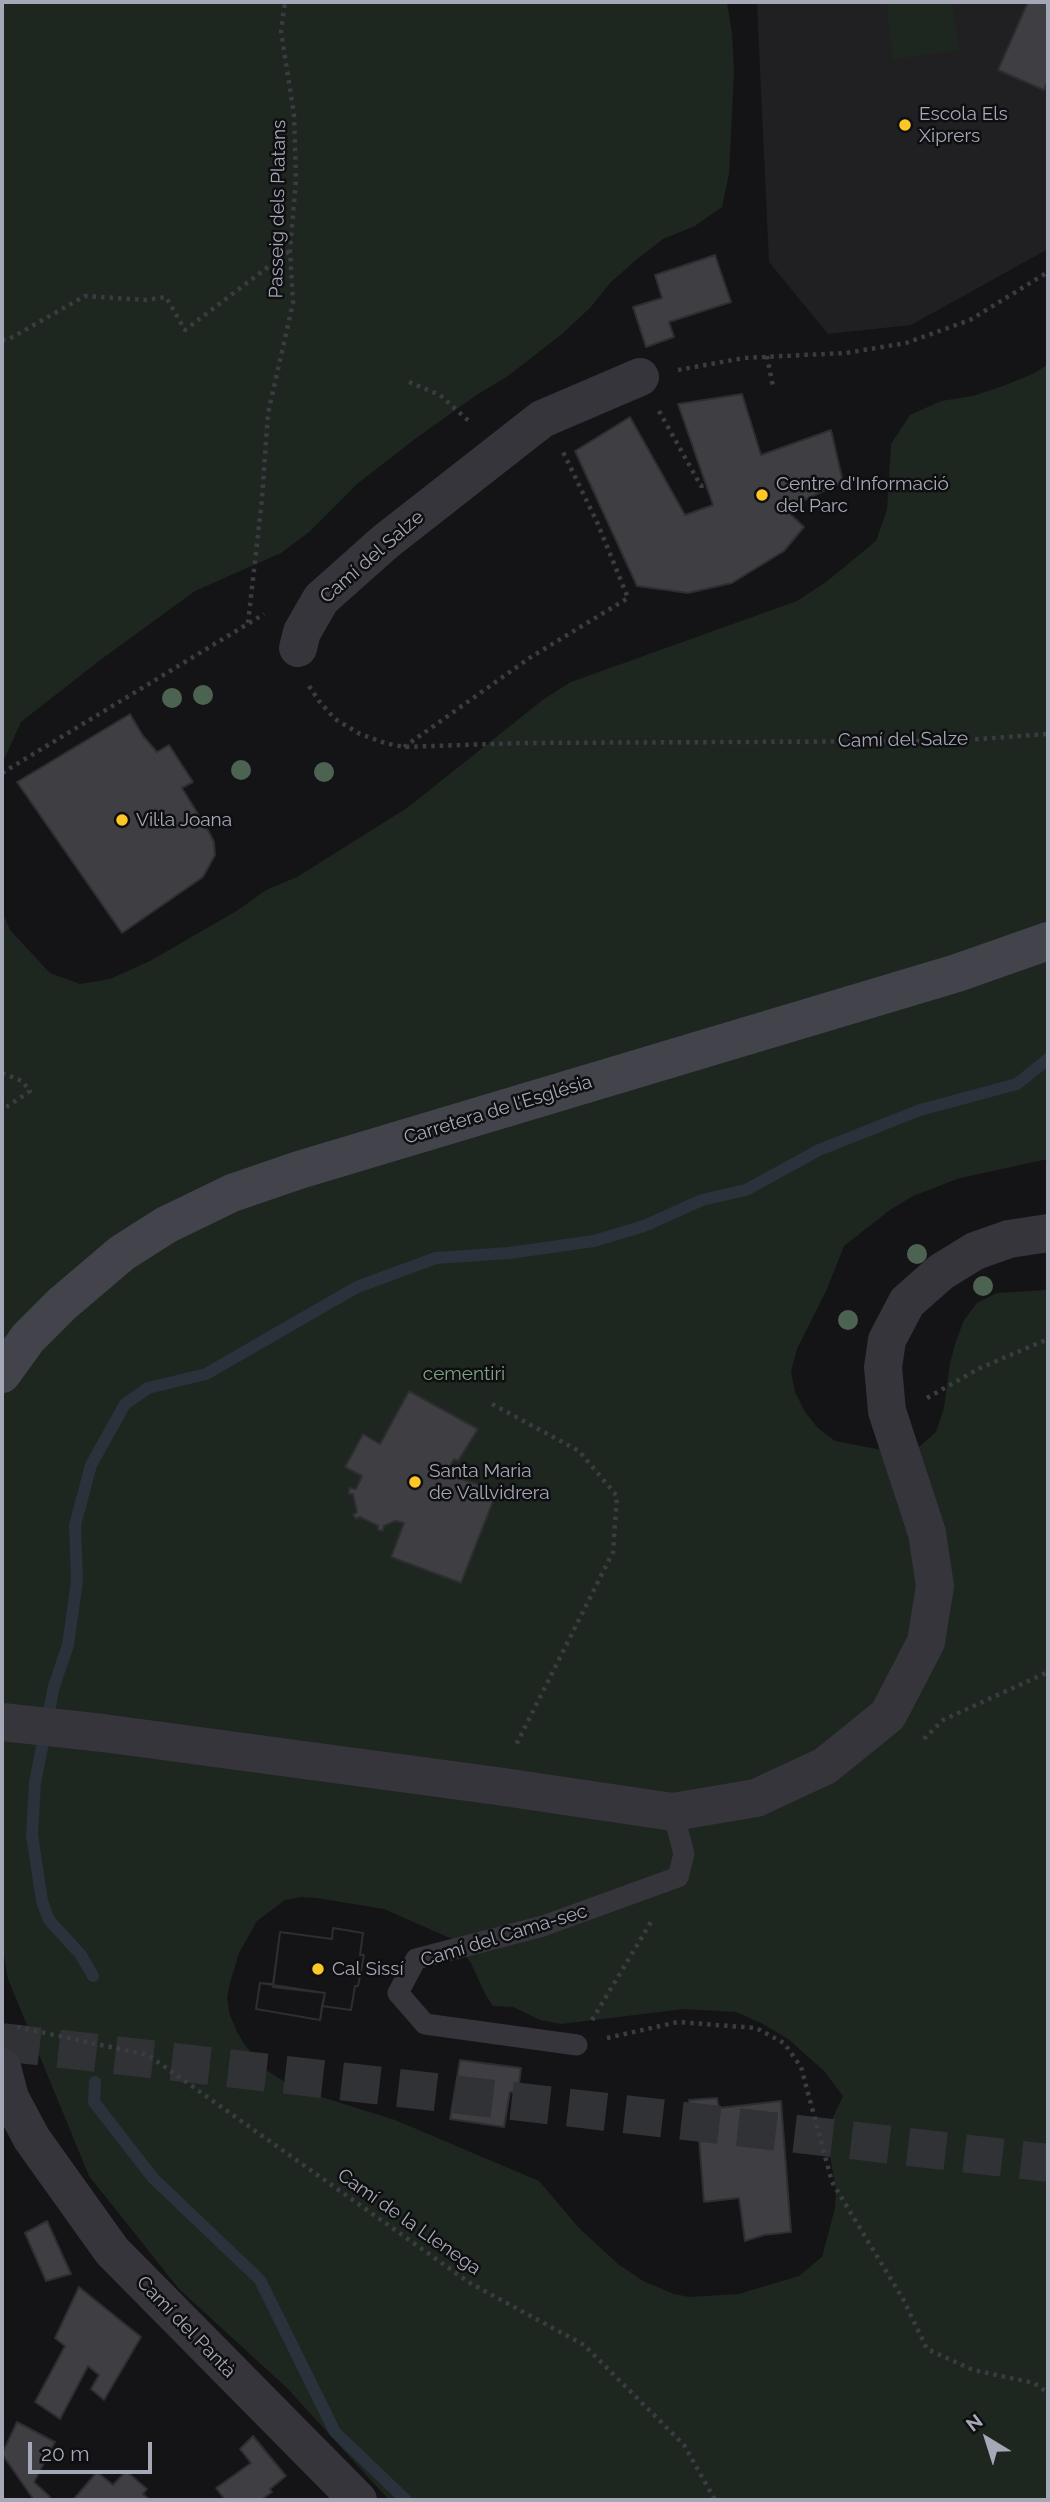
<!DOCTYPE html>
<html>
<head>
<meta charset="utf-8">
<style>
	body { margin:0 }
	#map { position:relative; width:1050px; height:2502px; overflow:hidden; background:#141416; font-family:Raleway,sans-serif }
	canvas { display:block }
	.frame { position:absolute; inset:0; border:4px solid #a5a9b7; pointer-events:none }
	.north { position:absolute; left:952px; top:2404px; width:70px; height:70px; -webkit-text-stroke:5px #0f0f11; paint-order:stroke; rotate:322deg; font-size:19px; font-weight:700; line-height:28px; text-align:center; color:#a5a9b7 }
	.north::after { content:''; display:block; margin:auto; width:24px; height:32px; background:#a5a9b7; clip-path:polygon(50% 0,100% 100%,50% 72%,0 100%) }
	.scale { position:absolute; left:28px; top:2442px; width:124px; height:32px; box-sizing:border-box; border:4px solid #a5a9b7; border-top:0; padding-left:9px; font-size:21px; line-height:24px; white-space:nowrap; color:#a5a9b7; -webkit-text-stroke:5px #0f0f11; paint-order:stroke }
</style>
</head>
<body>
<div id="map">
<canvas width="1050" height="2502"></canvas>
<div class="frame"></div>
<div class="north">N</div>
<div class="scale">20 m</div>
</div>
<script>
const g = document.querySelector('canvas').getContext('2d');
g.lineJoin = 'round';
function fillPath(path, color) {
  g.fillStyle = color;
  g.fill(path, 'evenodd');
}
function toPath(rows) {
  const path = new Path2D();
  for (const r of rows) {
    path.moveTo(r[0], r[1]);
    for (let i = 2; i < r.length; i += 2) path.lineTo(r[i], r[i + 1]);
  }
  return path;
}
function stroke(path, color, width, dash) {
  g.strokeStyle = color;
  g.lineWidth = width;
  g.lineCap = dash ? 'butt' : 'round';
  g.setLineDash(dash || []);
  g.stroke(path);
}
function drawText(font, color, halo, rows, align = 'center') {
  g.font = font + ' Raleway,sans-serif';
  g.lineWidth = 5;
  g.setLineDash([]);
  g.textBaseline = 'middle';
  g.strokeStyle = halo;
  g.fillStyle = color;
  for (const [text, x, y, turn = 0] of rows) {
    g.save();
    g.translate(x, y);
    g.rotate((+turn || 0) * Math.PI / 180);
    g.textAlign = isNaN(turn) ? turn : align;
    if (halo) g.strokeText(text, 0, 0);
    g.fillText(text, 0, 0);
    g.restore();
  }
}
const built = toPath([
	[757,2,1048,2,1048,249,911,325,828,334,769,262]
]);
const green = toPath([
	[2,2,727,2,732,34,734,71,729,174,722,207,695,226,663,239,636,260,611,282,590,308,562,334,508,376,478,394,415,439,357,484,309,532,281,553,195,591,99,661,21,722,2,764],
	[886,2,952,2,959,50,893,59],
	[1048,364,1048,1159,960,1178,913,1196,890,1210,844,1246,827,1289,797,1349,791,1371,795,1392,805,1412,818,1428,835,1441,898,1453,919,1447,936,1432,944,1408,950,1363,956,1341,964,1320,977,1303,997,1293,1048,1290,1048,2500,389,2500,287,2388,179,2289,89,2176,8,1979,2,1944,2,911,10,930,50,973,80,984,110,979,150,961,238,910,266,890,297,877,407,808,544,699,571,682,797,601,826,582,876,541,887,510,891,444,910,415,941,401,973,396,1003,386,1035,373],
	[301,1897,316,1898,384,1909,452,1939,471,1963,485,1994,493,2006,513,2007,540,2020,561,2024,684,2009,736,2012,763,2024,788,2039,824,2071,843,2096,823,2139,830,2156,836,2190,835,2208,822,2257,799,2276,739,2294,689,2297,674,2294,643,2281,618,2264,579,2228,539,2181,395,2120,296,2089,266,2070,245,2045,237,2032,230,2015,227,1998,230,1983,239,1953,257,1921,285,1900]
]);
const stream = toPath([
	[93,1976,81,1955,49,1920,42,1901,32,1835,35,1783,54,1686,68,1645,77,1581,75,1525,91,1465,125,1404,148,1388,206,1374,357,1287,436,1258,509,1253,594,1241,644,1226,702,1200,746,1190,819,1150,920,1110,1017,1084,1048,1059],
	[95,2082,94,2102,153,2178,260,2280,335,2432,406,2500]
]);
const building = toPath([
	[1028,2,1048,2,1048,80,1044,90,998,70,1028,2],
	[715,255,731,302,669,322,674,337,646,347,633,307,662,298,655,275,715,255],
	[742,394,761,455,831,430,843,482,785,509,804,527,784,551,732,583,688,593,637,586,575,451,630,417,685,515,713,505,678,404,742,394],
	[130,714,143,736,157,752,169,745,193,782,182,788,209,832,214,842,215,855,203,877,122,933,17,782,130,714],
	[409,1391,478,1429,458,1461,454,1459,446,1474,497,1491,461,1583,391,1557,404,1523,395,1521,384,1526,383,1531,378,1530,378,1526,360,1517,356,1519,353,1515,357,1512,353,1494,349,1494,349,1488,356,1489,362,1476,345,1467,363,1434,380,1444,409,1391],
	[333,1928,363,1933,360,1955,364,1955,358,1986,355,1986,351,2010,322,2006,320,2020,256,2009,260,1983,273,1984,280,1932,332,1939,333,1928],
	[333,1928,363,1933,360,1955,364,1955,358,1986,355,1986,351,2010,322,2006,325,1993,273,1987,280,1932,332,1939,333,1928],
	[260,1983,325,1993,320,2020,256,2009,260,1983],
	[460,2060,521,2068,518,2092,510,2092,504,2127,450,2119,460,2060],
	[717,2098,719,2108,781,2101,791,2232,764,2235,745,2241,739,2198,704,2202,699,2139,691,2139,689,2100,717,2098],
	[47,2221,71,2274,46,2281,25,2233,47,2221],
	[79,2287,141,2337,104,2400,91,2389,99,2375,88,2366,60,2419,35,2402,65,2346,55,2338,79,2287],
	[17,2422,55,2442,34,2482,50,2497,48,2500,34,2500,2,2454,17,2422],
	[253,2436,286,2476,270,2489,272,2492,261,2500,225,2500,216,2488,251,2463,240,2449,253,2436],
	[126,2471,147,2489,143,2494,150,2500,73,2500,97,2472,113,2485,126,2471]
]);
const highwayTunnel = toPath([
	[2,2042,1048,2163]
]);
const path = toPath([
	[2,340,9,339,85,296,146,300,166,297,185,330,289,251],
	[767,356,773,387],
	[678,370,744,358,846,353,906,343,970,320,1048,272],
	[409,382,440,395,471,423],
	[659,411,701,486,706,485],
	[248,623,262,499,268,413,293,303,290,250,296,179,294,115,281,31,285,2],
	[309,686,319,701,335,719,360,734,385,743,404,747,521,743,953,741,1048,734],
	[404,747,531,657,628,598,597,522,563,452],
	[2,773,264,614],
	[2,1073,22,1081,30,1091,2,1110],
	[927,1398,980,1368,1048,1339],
	[492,1404,579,1451,617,1496,613,1552,515,1747],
	[924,1739,943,1720,1048,1672],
	[592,2020,651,1922],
	[17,2027,148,2055,470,2283,584,2345,684,2445,715,2500],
	[607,2038,678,2022,756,2028,784,2043,801,2067,832,2182,903,2299,927,2349,973,2370,1034,2383,1048,2393]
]);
const lane = toPath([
	[577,2045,425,2024,398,1993,416,1959,543,1926,678,1877,684,1854,673,1812]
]);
const street = toPath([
	[298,648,302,632,321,599,385,542,542,419,640,377],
	[2,1722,103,1733,497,1786,673,1812,756,1798,825,1766,888,1715,926,1642,935,1586,927,1533,887,1411,883,1367,887,1340,907,1302,941,1272,975,1251,1009,1239,1048,1233],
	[2,2067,10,2098,32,2139,112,2251,358,2500]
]);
const secondary = toPath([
	[2,1374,28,1338,62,1304,122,1253,166,1225,232,1193,299,1170,957,973,1048,941]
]);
const trees = [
	[203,695],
	[172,698],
	[241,770],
	[324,772],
	[917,1254],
	[983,1286],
	[848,1320]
];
const markers = [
	[905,125,7,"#fdc825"],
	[762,495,7,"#fdc825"],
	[122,820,7,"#fdc825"],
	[415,1482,7,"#fdc825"],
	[318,1969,7,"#fdc825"]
];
const poiNames = [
	["Escola Els",919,114],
	["Xiprers",919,136],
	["Centre d'Informació",776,484],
	["del Parc",776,506],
	["Vil·la Joana",136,820],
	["Santa Maria",429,1471],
	["de Vallvidrera",429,1493],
	["Cal Sissí",332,1969]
];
const streetNames = [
	["Passeig dels Platans",278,209,-89],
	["Camí del Salze",372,557,-41],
	["Camí del Salze",903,740,-1],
	["Carretera de l'Església",498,1110,-17],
	["Camí del Cama-sec",504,1936,-17],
	["Camí de la Llenega",409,2222,35],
	["Camí del Pantà",186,2327,46]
];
const parkNames = [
	["cementiri",464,1374]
];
fillPath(built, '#202023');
fillPath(green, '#1e2620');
stroke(stream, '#2a323b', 12);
fillPath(building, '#3e3e43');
stroke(building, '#2e2e32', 2);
stroke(highwayTunnel, '#313236', 38, [38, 19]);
stroke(path, '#3b3c42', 4.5, [3.5, 5]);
stroke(lane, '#35353b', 21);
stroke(street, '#35353b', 38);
stroke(secondary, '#43444b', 38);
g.fillStyle = '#4d6351';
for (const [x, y] of trees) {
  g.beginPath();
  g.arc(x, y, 10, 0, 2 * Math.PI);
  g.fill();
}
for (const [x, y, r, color] of markers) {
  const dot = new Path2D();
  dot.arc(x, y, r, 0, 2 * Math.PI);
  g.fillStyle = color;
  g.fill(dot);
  stroke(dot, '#0f0f11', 2.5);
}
drawText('19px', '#a5a9b7', '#0f0f11', poiNames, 'left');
drawText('19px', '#a5a9b7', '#0f0f11', streetNames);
drawText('19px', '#7ba481', '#0f0f11', parkNames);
</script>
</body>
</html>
